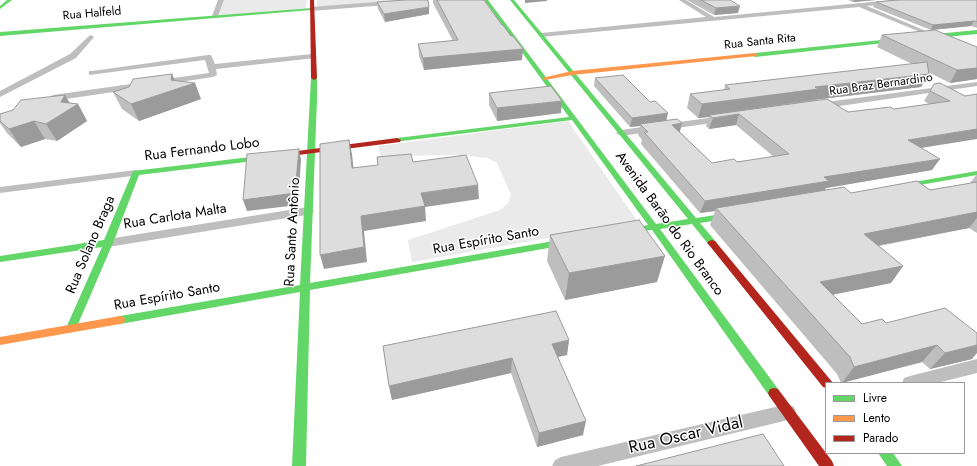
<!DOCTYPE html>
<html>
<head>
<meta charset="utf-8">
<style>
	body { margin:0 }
	#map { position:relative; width:977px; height:466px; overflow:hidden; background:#fff; font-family:Jost,sans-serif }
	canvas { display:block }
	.legend { position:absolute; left:825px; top:382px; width:140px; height:72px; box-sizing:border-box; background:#fff; border:1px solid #999; margin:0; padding:5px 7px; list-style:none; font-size:12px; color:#000 }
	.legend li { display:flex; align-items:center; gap:8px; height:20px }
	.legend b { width:20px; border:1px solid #999 }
</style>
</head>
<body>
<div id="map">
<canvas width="977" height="466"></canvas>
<ul class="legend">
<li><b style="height:5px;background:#63d668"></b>Livre</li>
<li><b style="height:5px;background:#ff974d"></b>Lento</li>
<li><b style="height:5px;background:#b3261e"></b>Parado</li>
</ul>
</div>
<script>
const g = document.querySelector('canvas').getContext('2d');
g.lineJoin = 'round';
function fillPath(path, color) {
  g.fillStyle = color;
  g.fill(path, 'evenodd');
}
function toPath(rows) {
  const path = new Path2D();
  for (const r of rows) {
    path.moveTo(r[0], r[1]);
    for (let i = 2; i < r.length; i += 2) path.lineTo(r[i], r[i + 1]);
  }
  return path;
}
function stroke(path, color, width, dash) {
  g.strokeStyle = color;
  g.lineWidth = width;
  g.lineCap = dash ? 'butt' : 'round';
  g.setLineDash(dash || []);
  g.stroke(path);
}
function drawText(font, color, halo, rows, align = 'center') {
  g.font = font + ' Jost,sans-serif';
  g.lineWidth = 3;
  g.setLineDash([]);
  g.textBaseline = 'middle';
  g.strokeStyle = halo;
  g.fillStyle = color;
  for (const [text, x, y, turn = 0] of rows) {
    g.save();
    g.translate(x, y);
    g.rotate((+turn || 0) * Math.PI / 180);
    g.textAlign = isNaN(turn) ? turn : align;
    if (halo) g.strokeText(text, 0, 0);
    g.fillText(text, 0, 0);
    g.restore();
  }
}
const green = toPath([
	[224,0,307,0,306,9,218,16],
	[317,0,412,0,317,7],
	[568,121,638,222,412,262,408,240,500,210,508,203,511,195,497,163,487,158,463,155,381,156,378,146]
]);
const street = toPath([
	[218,0,224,0,218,16,215,18,212,16,218,0],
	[402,0,428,0,425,2,311,11,308,9,311,7,402,0],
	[679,0,686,0,714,17,892,0,914,0,911,2,867,6,940,37,935,38,859,7,541,37,538,35,541,33,706,17,679,0],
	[91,35,94,37,76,58,0,97,0,91,70,54,89,36,91,35],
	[312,54,316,56,315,58,216,69,217,75,213,77,53,101,49,98,53,95,209,73,205,60,89,75,89,71,92,71,208,55,211,55,215,64,312,54],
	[977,82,977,86,819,109,815,106,819,103,977,82],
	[723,116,728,119,726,121,621,136,616,133,621,130,723,116],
	[136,170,140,171,141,173,140,175,0,193,0,187,136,170],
	[308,207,312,208,314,211,312,214,108,247,104,246,102,243,104,240,108,239,308,207],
	[977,359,977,373,937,383,902,383,904,378,910,376,977,359],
	[788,404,794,407,796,412,794,417,788,420,598,466,552,466,555,460,561,457,788,404]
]);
const fast = toPath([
	[7,0,12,0,0,9,0,6,7,0],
	[484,0,488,0,656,224,688,219,510,0,514,0,696,218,735,212,738,213,739,215,738,217,700,223,717,243,712,246,709,245,692,224,660,229,778,389,780,393,778,397,774,398,770,397,652,230,638,231,637,229,638,227,648,225,572,120,394,142,393,140,397,138,569,117,484,0],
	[313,8,311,10,0,36,0,32,313,8],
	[977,30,977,34,925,39,922,37,925,35,977,30],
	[901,38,904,40,903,41,755,57,752,55,755,53,901,38],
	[314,76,317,78,317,99,310,283,571,238,576,241,571,244,310,290,306,466,292,466,300,292,120,324,116,323,115,320,116,317,120,316,300,285,311,78,314,76],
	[259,156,262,156,262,160,139,175,113,243,75,331,71,332,67,331,66,328,102,247,0,262,0,256,104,240,133,171,259,156],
	[977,171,977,175,897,189,893,187,897,185,977,171],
	[878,453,893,453,902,466,887,466,878,453]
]);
const slow = toPath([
	[755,53,758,55,757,56,572,75,545,80,542,78,572,71,755,53],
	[120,316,124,317,125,320,124,323,120,324,0,345,0,337,120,316]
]);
const jam = toPath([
	[310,0,314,0,317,78,314,80,311,78,310,0],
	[397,138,401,140,400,142,259,160,255,158,259,156,397,138],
	[712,240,715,241,833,383,826,383,826,388,823,387,709,245,707,243,709,241,712,240],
	[774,388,778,389,832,461,834,466,819,466,770,397,768,393,770,389,774,388]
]);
const wall = toPath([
	[433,0,484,0,522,60,424,70,419,56,418,44,453,41,433,3],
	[687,0,730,0,738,13,714,15],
	[848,0,876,0,853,2],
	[977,0,977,28,971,26,931,30,873,7,876,2],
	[377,2,429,14,385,22,378,9],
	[882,35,977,47,977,79,950,83,928,72,929,74,921,87,813,100,848,112,894,109,929,104,924,101,934,84,965,96,922,148,932,170,826,188,824,190,851,193,930,190,970,183,977,174,977,233,969,228,879,246,903,266,891,283,832,295,862,324,886,323,972,359,930,369,922,362,841,383,837,374,710,225,715,211,700,213,641,144,642,140,638,135,640,126,630,127,594,86,595,78,667,120,682,123,680,132,712,163,737,162,774,157,736,125,709,129,706,126,709,117,698,118,687,108,690,94,724,90,725,85,912,64,877,47],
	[172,74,175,81,201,99,139,121,122,109,113,92],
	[489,93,561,113,497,121,489,105],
	[65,95,70,103,78,104,87,121,57,141,45,139,21,147,7,133,0,123,0,114],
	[550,235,657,282,565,300,547,261],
	[569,340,567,355,558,357,583,435,537,447,511,373,392,400,389,386]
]);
const shadedWall = toPath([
	[525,0,547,0,547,1,525,3],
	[854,0,876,0,853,2],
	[740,6,738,13,714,15,716,8],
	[429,7,429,14,385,22,384,14],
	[974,21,971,26,931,30,933,25],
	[523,49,522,60,424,70,423,58],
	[977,68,977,79,950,83,957,70],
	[172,74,178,88,195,83,201,99,139,121,131,104,171,80],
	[929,74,921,87,813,100,709,115,709,117,698,118,702,104,815,87],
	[65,95,72,108,78,104,87,121,57,141,46,124,61,102],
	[562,101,561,113,497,121,497,108],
	[668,113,666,122,640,124,640,126,630,127,632,118],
	[739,114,736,125,709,129,713,118],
	[34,121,45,139,21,147,9,129],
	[682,123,679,134,672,125],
	[977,129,977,139,902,151,908,140],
	[349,140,352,154,355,182,352,168],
	[299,149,301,160,298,205,247,211,243,200],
	[940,159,932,170,826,188,823,193,716,208,715,211,700,213,705,201,824,177],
	[478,185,479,199,425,207,426,221,364,231,367,262,324,269,320,255,361,216,421,193],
	[977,212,977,218,969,228,854,250,864,234],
	[665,256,657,282,565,300,569,273],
	[903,266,891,283,810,299,820,282],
	[569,340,567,355,551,358,552,344],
	[937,345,922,362,842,383,854,367],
	[977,345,977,353,972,359,930,369,945,353],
	[512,358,511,373,392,400,389,386],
	[586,421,583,435,537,447,539,433]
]);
const building = toPath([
	[405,0,428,0,429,7,384,14,377,2,405,0],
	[437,0,484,0,502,25,503,25,511,36,513,36,523,49,423,58,418,44,458,40,437,0],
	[701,0,730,0,740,6,716,8,701,0],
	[898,0,977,0,977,22,974,21,933,25,876,2,898,0],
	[935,30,977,47,977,68,957,70,882,35,935,30],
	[927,62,929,74,815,87,818,89,702,104,690,94,730,89,725,85,927,62],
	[172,74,171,80,195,83,131,104,113,92,129,87,133,79,172,74],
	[623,75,650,102,655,101,668,113,632,118,595,78,623,75],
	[940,83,965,96,977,94,977,129,908,140,940,159,824,177,829,181,705,201,644,132,648,132,640,124,677,119,682,123,672,125,712,163,734,159,737,162,789,154,739,114,713,118,709,115,827,99,848,112,890,107,894,109,950,101,930,91,934,84,940,83],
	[551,86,562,101,497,108,489,93,551,86],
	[65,95,61,102,78,104,46,124,34,121,9,129,0,121,0,114,13,110,21,100,65,95],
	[349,140,352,168,378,165,377,157,411,154,413,162,466,155,478,185,421,193,425,206,361,216,364,247,320,255,320,144,349,140],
	[299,149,295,193,243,200,247,154,299,149],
	[917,181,930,190,977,182,977,212,864,234,903,266,820,282,862,324,882,319,886,323,945,308,977,333,977,345,945,353,937,345,854,367,850,357,716,208,844,187,851,193,917,181],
	[639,220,665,256,569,273,550,235,639,220],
	[556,311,569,340,552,344,586,421,539,433,512,358,389,386,383,346,556,311],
	[763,434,784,466,636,466,763,434]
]);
const farStreetnames = [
	["Rua Halfeld",92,14,-5],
	["Rua Santa Rita",760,42,-6],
	["Rua Braz Bernardino",881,85,-8]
];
const streetNames = [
	["Rua Fernando Lobo",202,150,-7],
	["Rua Carlota Malta",175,217,-9],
	["Avenida Barão do Rio Branco",669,224,54],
	["Rua Santo Antônio",293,232,-87],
	["Rua Espírito Santo",486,241,-10],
	["Rua Solano Braga",91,245,-67],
	["Rua Espírito Santo",167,297,-10]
];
const nearStreetnames = [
	["Rua Oscar Vidal",686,436,-13]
];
fillPath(green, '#eaeaea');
fillPath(street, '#bebebe');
fillPath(fast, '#63d668');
fillPath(slow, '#ff974d');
fillPath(jam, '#b3261e');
fillPath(wall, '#bebebe');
fillPath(shadedWall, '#9b9b9b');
fillPath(building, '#ddd');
stroke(building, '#9b9b9b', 1);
drawText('12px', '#000', '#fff', farStreetnames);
drawText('14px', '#000', '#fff', streetNames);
drawText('17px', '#000', '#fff', nearStreetnames);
</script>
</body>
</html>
